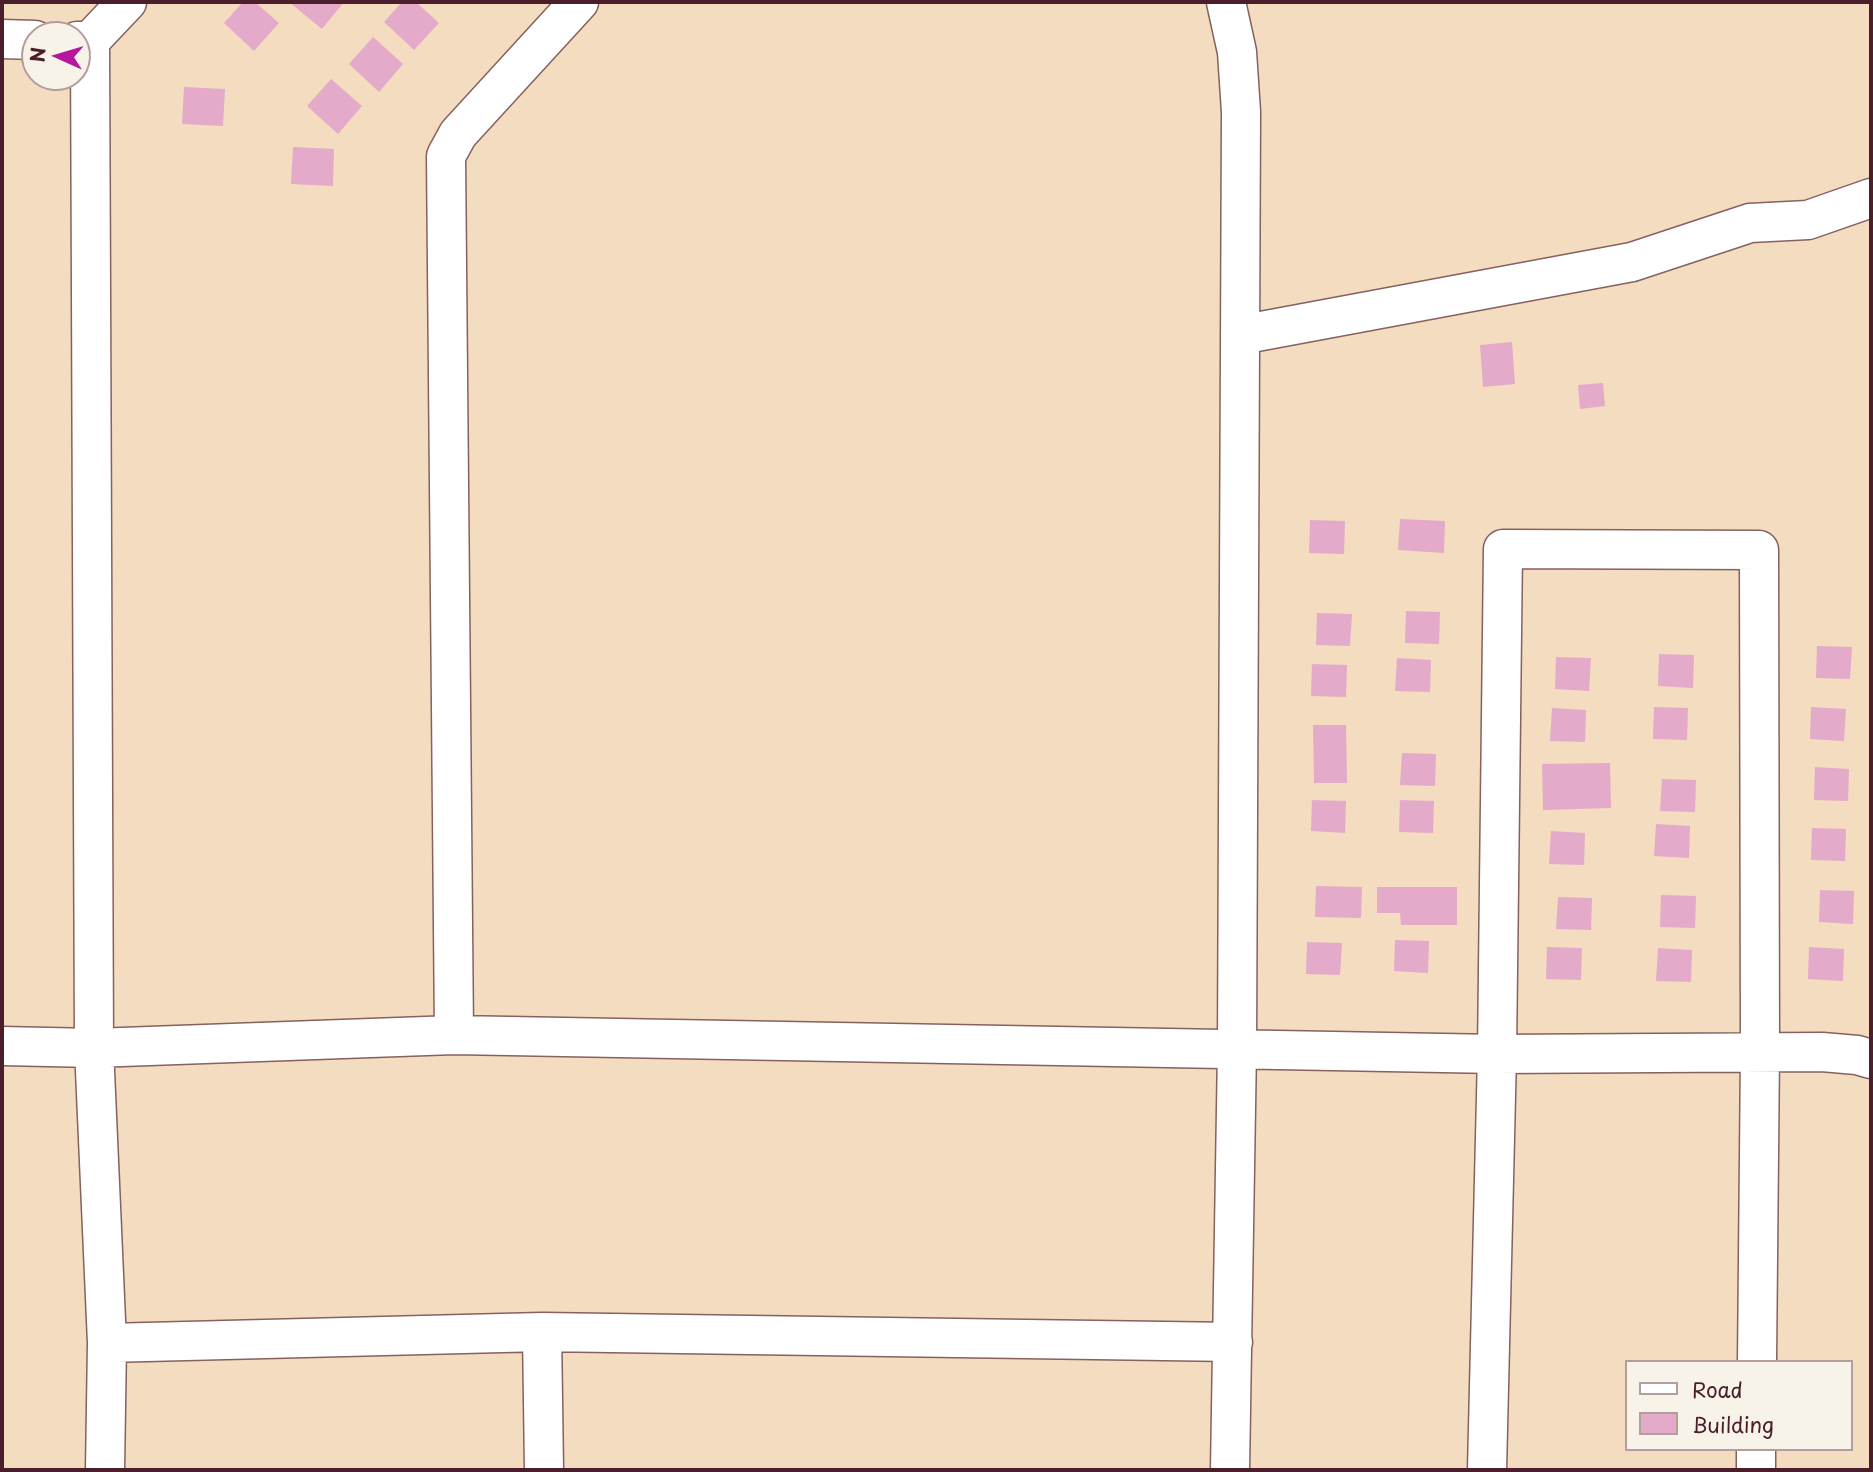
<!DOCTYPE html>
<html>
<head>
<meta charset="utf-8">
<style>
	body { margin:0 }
	#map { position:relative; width:1873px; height:1472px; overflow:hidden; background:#f3dcbf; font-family:"Playpen Sans",sans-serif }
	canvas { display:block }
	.frame { position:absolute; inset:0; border:4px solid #4a1f2b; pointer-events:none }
	.legend { position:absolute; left:1625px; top:1360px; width:228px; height:91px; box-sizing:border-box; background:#f7f3e8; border:2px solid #b29e9c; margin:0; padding:9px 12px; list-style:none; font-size:21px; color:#4a1f2b }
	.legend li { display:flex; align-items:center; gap:14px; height:35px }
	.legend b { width:35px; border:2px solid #b29e9c }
	.north { position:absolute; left:21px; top:21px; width:70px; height:70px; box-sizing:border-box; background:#f7f3e8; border:2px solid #b29e9c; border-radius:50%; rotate:274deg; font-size:19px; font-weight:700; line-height:28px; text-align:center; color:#4a1f2b }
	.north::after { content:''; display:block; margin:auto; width:24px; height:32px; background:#b5179e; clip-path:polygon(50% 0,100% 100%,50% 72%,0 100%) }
</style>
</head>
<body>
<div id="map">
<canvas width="1873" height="1472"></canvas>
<div class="frame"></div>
<ul class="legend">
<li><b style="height:9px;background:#fff"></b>Road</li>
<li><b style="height:19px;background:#e4aac9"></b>Building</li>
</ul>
<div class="north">N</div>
</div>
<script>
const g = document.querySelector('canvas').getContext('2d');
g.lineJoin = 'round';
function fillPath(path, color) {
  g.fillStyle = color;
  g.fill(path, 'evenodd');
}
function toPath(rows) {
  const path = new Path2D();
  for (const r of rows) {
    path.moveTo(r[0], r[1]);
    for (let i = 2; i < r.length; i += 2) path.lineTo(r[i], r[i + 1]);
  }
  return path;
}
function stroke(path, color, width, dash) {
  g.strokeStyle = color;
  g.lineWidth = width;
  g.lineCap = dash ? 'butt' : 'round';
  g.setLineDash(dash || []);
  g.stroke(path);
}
const building = toPath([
	[243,2,255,2,279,23,254,51,224,23],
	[289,2,344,2,322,29],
	[402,2,416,2,439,23,414,50,384,22],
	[373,37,403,64,379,92,349,64],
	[331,79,362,106,338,134,307,106],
	[184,87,225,89,223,126,182,124],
	[293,147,334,149,333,186,291,184],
	[1512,342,1515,384,1483,387,1480,345],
	[1603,383,1605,406,1580,409,1578,385],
	[1400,519,1445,521,1444,553,1398,550],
	[1310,520,1345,521,1344,554,1309,553],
	[1406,611,1440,612,1439,644,1405,643],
	[1317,613,1352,614,1350,646,1316,645],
	[1817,646,1852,647,1850,679,1816,678],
	[1659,654,1694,655,1693,688,1658,686],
	[1556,657,1591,658,1589,691,1555,689],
	[1397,658,1431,660,1430,692,1395,691],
	[1312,664,1347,665,1346,697,1311,696],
	[1654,707,1688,708,1687,740,1653,739],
	[1811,707,1846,709,1844,741,1810,739],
	[1552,708,1586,710,1585,742,1550,741],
	[1313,725,1346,725,1347,783,1314,783],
	[1402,753,1436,754,1435,786,1400,785],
	[1610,763,1611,808,1543,810,1542,764],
	[1815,767,1849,769,1848,801,1814,800],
	[1662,779,1696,780,1695,812,1660,811],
	[1312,800,1346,801,1345,833,1311,831],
	[1400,800,1434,801,1433,833,1399,832],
	[1656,824,1690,826,1689,858,1654,856],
	[1812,828,1846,829,1845,861,1811,860],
	[1551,831,1585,833,1584,865,1549,864],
	[1316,886,1362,887,1361,918,1315,917],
	[1377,887,1457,887,1457,925,1401,925,1400,913,1377,913],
	[1820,890,1854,891,1853,924,1819,922],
	[1661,895,1696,896,1695,928,1660,927],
	[1558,897,1592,898,1591,930,1556,929],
	[1395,940,1429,941,1428,973,1394,971],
	[1307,942,1342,943,1340,975,1306,974],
	[1547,947,1582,948,1581,980,1546,979],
	[1809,947,1844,949,1843,981,1808,979],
	[1658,948,1692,950,1691,982,1656,981]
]);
const minor = toPath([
	[1226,2,1237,52,1241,112,1237,1048,1230,1470],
	[2,39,35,40],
	[77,41,90,41,127,2],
	[90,41,94,1048,107,1343,105,1470],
	[1240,335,1632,262,1750,223,1808,220,1871,198],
	[454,1035,446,156,458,134,579,2],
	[2,1046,94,1048,454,1035,1497,1054,1822,1052,1857,1055,1871,1059],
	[542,1332,544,1470],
	[107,1343,542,1332,1233,1342],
	[1487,1470,1497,1054,1503,549,1759,550,1760,1051,1757,1362],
	[1756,1470,1756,1449]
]);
fillPath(building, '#e4aac9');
stroke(minor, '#85615f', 41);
stroke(minor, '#fff', 38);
</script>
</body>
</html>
